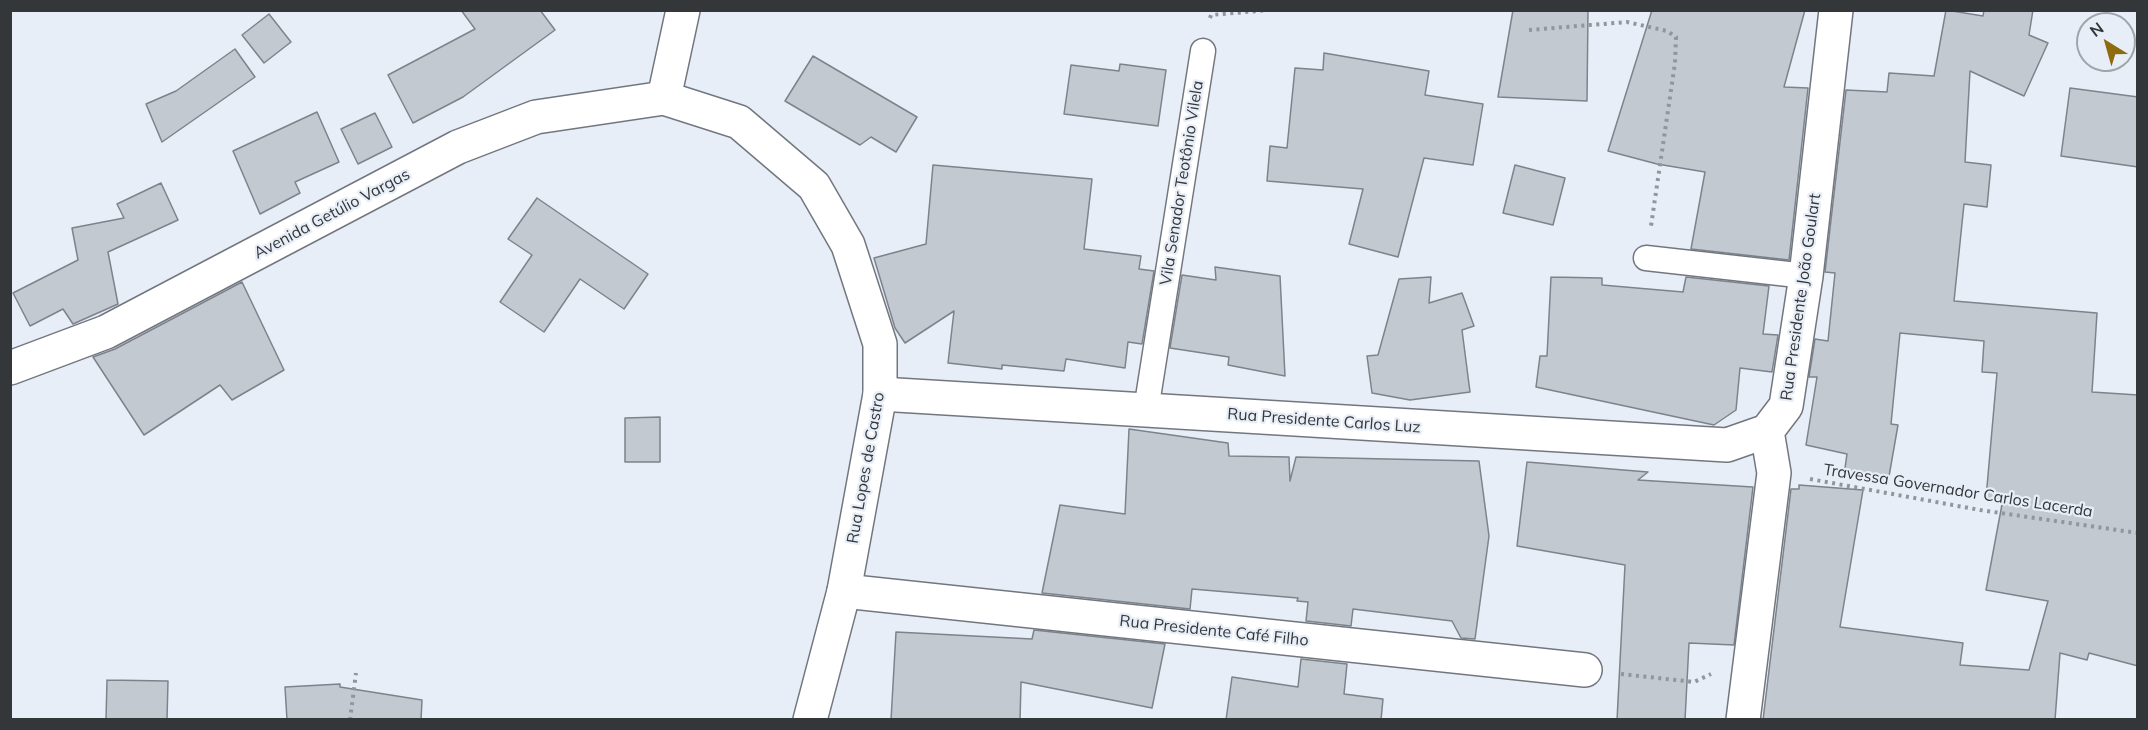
<!DOCTYPE html>
<html>
<head>
<meta charset="utf-8">
<style>
	body { margin:0 }
	#map { position:relative; width:2148px; height:730px; overflow:hidden; background:#e8eef7; font-family:Mulish,sans-serif }
	canvas { display:block }
	.frame { position:absolute; inset:0; border:12px solid #34373a; pointer-events:none }
	.north { position:absolute; left:2076px; top:12px; width:60px; height:60px; box-sizing:border-box; background:#e8eef7; border:2px solid #a0a5ab; border-radius:50%; rotate:323deg; font-size:16px; font-weight:700; line-height:24px; text-align:center; color:#34373a }
	.north::after { content:''; display:block; margin:auto; width:21px; height:27px; background:#8f6b0f; clip-path:polygon(50% 0,100% 100%,50% 72%,0 100%) }
</style>
</head>
<body>
<div id="map">
<canvas width="2148" height="730"></canvas>
<div class="frame"></div>
<div class="north">N</div>
</div>
<script>
const g = document.querySelector('canvas').getContext('2d');
g.lineJoin = 'round';
function fillPath(path, color) {
  g.fillStyle = color;
  g.fill(path, 'evenodd');
}
function toPath(rows) {
  const path = new Path2D();
  for (const r of rows) {
    path.moveTo(r[0], r[1]);
    for (let i = 2; i < r.length; i += 2) path.lineTo(r[i], r[i + 1]);
  }
  return path;
}
function stroke(path, color, width, dash) {
  g.strokeStyle = color;
  g.lineWidth = width;
  g.lineCap = dash ? 'butt' : 'round';
  g.setLineDash(dash || []);
  g.stroke(path);
}
function drawText(font, color, halo, rows, align = 'center') {
  g.font = font + ' Mulish,sans-serif';
  g.lineWidth = 4.5;
  g.setLineDash([]);
  g.textBaseline = 'middle';
  g.strokeStyle = halo;
  g.fillStyle = color;
  for (const [text, x, y, turn = 0] of rows) {
    g.save();
    g.translate(x, y);
    g.rotate((+turn || 0) * Math.PI / 180);
    g.textAlign = isNaN(turn) ? turn : align;
    if (halo) g.strokeText(text, 0, 0);
    g.fillText(text, 0, 0);
    g.restore();
  }
}
const building = toPath([
	[461,10,540,10,555,30,463,97,413,123,388,75,475,29,461,10],
	[1513,10,1588,10,1587,101,1498,97,1513,10],
	[1652,10,1805,10,1784,87,1808,88,1789,260,1691,249,1705,172,1657,164,1608,151,1652,10],
	[1946,10,1983,16,1984,10,2033,10,2029,35,2048,43,2024,96,1970,71,1965,162,1991,165,1987,207,1964,204,1954,301,2097,313,2092,392,2138,395,2138,666,2089,653,2087,660,2060,653,2055,720,1763,720,1791,489,1799,489,1799,485,1863,490,1840,627,1963,643,1960,665,2029,670,2048,601,1986,590,2003,499,1986,498,1997,373,1982,372,1984,341,1900,333,1891,424,1898,425,1888,482,1844,475,1847,454,1806,445,1817,377,1809,377,1815,339,1828,341,1835,273,1825,272,1846,90,1887,92,1889,73,1934,76,1946,10],
	[269,14,291,42,264,63,242,35,269,14],
	[235,49,255,77,162,142,146,104,176,91,235,49],
	[1324,53,1429,71,1425,95,1483,104,1473,165,1424,158,1398,257,1349,244,1363,189,1267,181,1270,146,1287,148,1295,68,1323,70,1324,53],
	[813,56,917,117,896,152,871,137,860,145,785,101,813,56],
	[1120,64,1166,70,1158,126,1064,114,1071,65,1119,71,1120,64],
	[2070,88,2138,97,2138,167,2061,156,2070,88],
	[317,112,339,162,295,182,300,193,260,214,233,151,317,112],
	[375,113,392,147,358,164,341,129,375,113],
	[933,165,1092,179,1084,249,1141,256,1139,269,1154,271,1142,344,1128,342,1125,368,1066,359,1064,371,1002,365,1002,369,948,363,954,311,905,343,895,328,874,258,926,244,933,165],
	[1515,165,1565,178,1553,225,1503,213,1515,165],
	[161,183,178,220,108,252,118,304,73,324,63,309,30,326,13,293,78,260,72,228,124,218,117,204,161,183],
	[537,198,648,274,624,309,580,279,544,332,500,302,532,255,508,239,537,198],
	[1215,267,1280,276,1285,376,1228,365,1229,357,1170,348,1182,275,1216,280,1215,267],
	[1431,277,1429,303,1462,293,1474,326,1462,330,1470,392,1410,400,1372,393,1367,356,1378,355,1399,279,1431,277],
	[1551,277,1602,278,1602,285,1683,292,1686,277,1769,286,1763,334,1778,335,1772,372,1740,368,1736,410,1714,425,1536,387,1540,356,1547,356,1551,277],
	[242,282,284,370,232,400,220,385,144,435,93,357,115,349,242,282],
	[660,417,660,462,625,462,625,418,660,417],
	[1129,429,1228,443,1229,456,1289,457,1290,481,1296,457,1479,461,1489,536,1475,639,1461,638,1452,621,1353,609,1351,626,1306,621,1308,602,1297,601,1298,598,1192,589,1190,609,1042,593,1060,505,1125,514,1129,429],
	[1527,462,1648,472,1638,480,1753,487,1734,645,1689,643,1685,720,1617,720,1625,565,1517,546,1527,462],
	[1034,630,1165,644,1152,708,1021,682,1020,720,891,720,896,632,1032,639,1034,630],
	[1301,659,1347,664,1344,694,1383,699,1381,720,1226,720,1232,677,1298,687,1301,659],
	[107,680,168,681,167,720,106,720,107,680],
	[340,684,340,687,422,700,421,720,287,720,285,687,340,684]
]);
const path = toPath([
	[1210,18,1211,15,1269,10],
	[1529,30,1627,22,1667,31,1676,37,1675,63,1651,226],
	[1810,479,1980,510,2138,533],
	[1621,674,1694,682,1711,674],
	[350,720,356,673]
]);
const lane = toPath([
	[1646,258,1806,276],
	[1146,410,1203,51]
]);
const street = toPath([
	[880,394,1727,445,1767,431],
	[844,591,1585,670],
	[1743,720,1774,473,1767,431,1786,406,1806,276,1836,10]
]);
const secondary = toPath([
	[664,98,683,10],
	[10,368,106,332,458,147,536,117,664,98,739,122,814,186,848,245,880,344,880,394,844,591,810,720]
]);
const streetNames = [
	["Vila Senador Teotônio Vilela",1182,183,-81],
	["Avenida Getúlio Vargas",332,214,-28],
	["Rua Presidente João Goulart",1801,297,-82],
	["Rua Presidente Carlos Luz",1324,421,4],
	["Rua Lopes de Castro",866,468,-80],
	["Travessa Governador Carlos Lacerda",1958,491,9],
	["Rua Presidente Café Filho",1214,631,6]
];
fillPath(building, '#c3c9d1');
stroke(building, '#7d838a', 1.5);
stroke(lane, '#72777f', 27);
stroke(street, '#72777f', 36);
stroke(secondary, '#72777f', 36);
stroke(path, '#91969c', 4, [3, 4.5]);
stroke(lane, '#fff', 24);
stroke(street, '#fff', 33);
stroke(secondary, '#fff', 33);
drawText('16px', '#34373a', '#e8eef7', streetNames);
</script>
</body>
</html>
